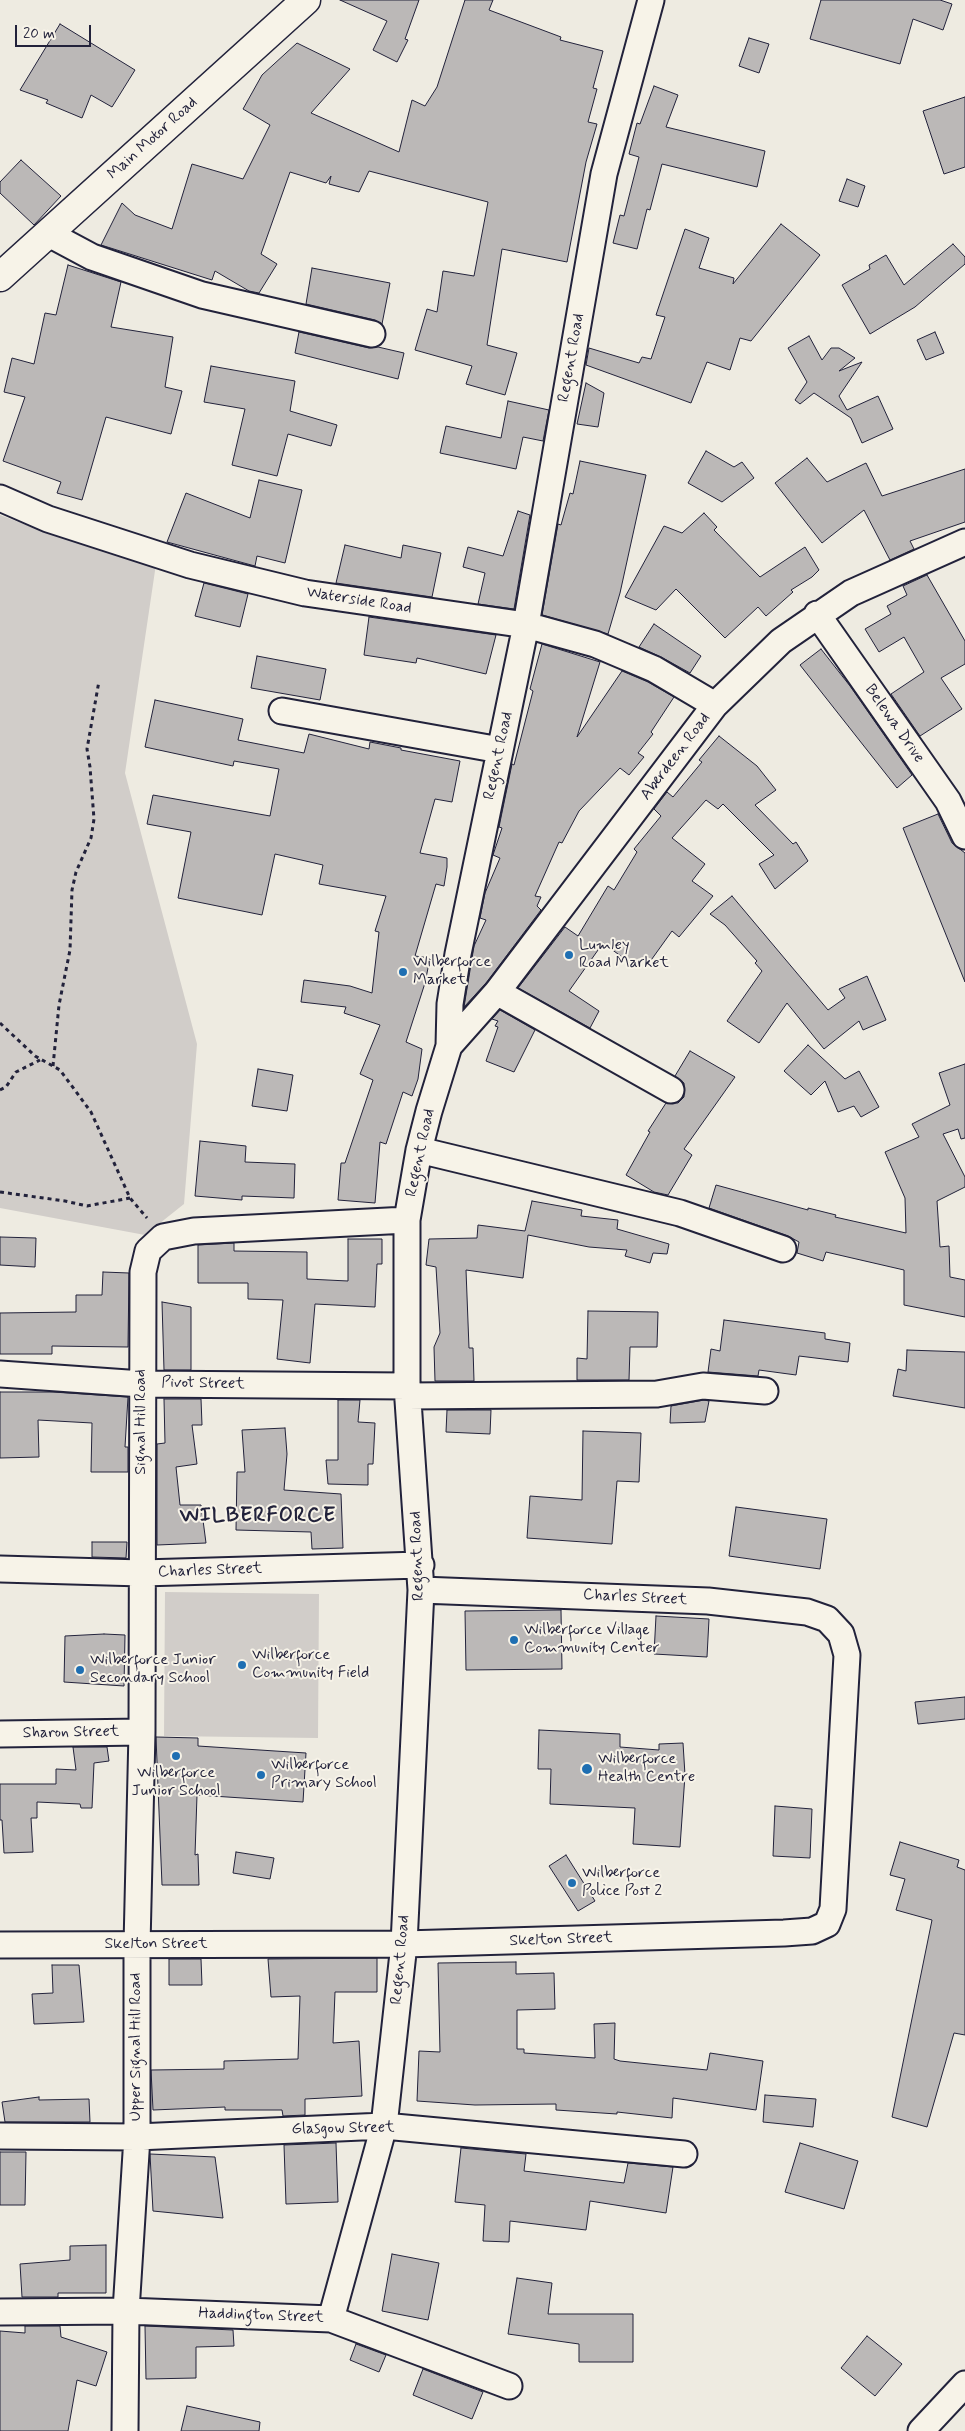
<!DOCTYPE html>
<html>
<head>
<meta charset="utf-8">
<style>
	body { margin:0 }
	#map { position:relative; width:965px; height:2431px; overflow:hidden; background:#eeebe1; font-family:Mynerve,sans-serif }
	canvas { display:block }
	.scale { position:absolute; left:15px; top:25px; width:76px; height:22px; box-sizing:border-box; border:2px solid #22223b; border-top:0; padding-left:6px; font-size:15px; line-height:18px; white-space:nowrap; color:#22223b; -webkit-text-stroke:4px #f7f3e8; paint-order:stroke }
</style>
</head>
<body>
<div id="map">
<canvas width="965" height="2431"></canvas>
<div class="scale">20 m</div>
</div>
<script>
const g = document.querySelector('canvas').getContext('2d');
g.lineJoin = 'round';
function fillPath(path, color) {
  g.fillStyle = color;
  g.fill(path, 'evenodd');
}
function toPath(rows) {
  const path = new Path2D();
  for (const r of rows) {
    path.moveTo(r[0], r[1]);
    for (let i = 2; i < r.length; i += 2) path.lineTo(r[i], r[i + 1]);
  }
  return path;
}
function stroke(path, color, width, dash) {
  g.strokeStyle = color;
  g.lineWidth = width;
  g.lineCap = dash ? 'butt' : 'round';
  g.setLineDash(dash || []);
  g.stroke(path);
}
function drawText(font, color, halo, rows, align = 'center') {
  g.font = font + ' Mynerve,sans-serif';
  g.lineWidth = 4;
  g.setLineDash([]);
  g.textBaseline = 'middle';
  g.strokeStyle = halo;
  g.fillStyle = color;
  for (const [text, x, y, turn = 0] of rows) {
    g.save();
    g.translate(x, y);
    g.rotate((+turn || 0) * Math.PI / 180);
    g.textAlign = isNaN(turn) ? turn : align;
    if (halo) g.strokeText(text, 0, 0);
    g.fillText(text, 0, 0);
    g.restore();
  }
}
const green = toPath([
	[0,515,42,531,156,564,125,773,197,1044,184,1204,145,1235,0,1208],
	[165,1592,319,1594,318,1738,164,1736]
]);
const building = toPath([
	[340,0,419,0,405,39,408,40,397,62,373,50,387,21,340,0],
	[465,0,493,0,489,10,561,37,560,40,603,51,593,88,597,89,588,122,597,124,586,162,567,262,502,249,487,345,517,353,505,395,466,384,472,366,415,350,427,309,437,312,443,271,474,276,488,202,369,171,359,192,329,184,331,176,326,183,290,172,261,254,277,264,259,293,249,291,215,271,212,280,101,245,122,203,135,215,172,229,192,164,243,179,270,125,243,109,262,75,297,43,350,69,311,113,399,152,412,100,425,106,437,87,465,0],
	[821,0,940,0,952,4,943,30,913,19,900,64,810,39,821,0],
	[60,24,135,70,112,107,91,95,82,118,46,103,48,100,20,90,60,24],
	[749,38,769,44,759,73,739,66,749,38],
	[654,86,678,95,666,127,765,151,757,187,662,164,650,210,647,209,637,249,613,243,620,215,624,216,639,157,629,154,637,123,640,124,654,86],
	[965,97,965,167,944,174,923,111,965,97],
	[21,160,61,196,34,225,0,193,0,182,21,160],
	[847,179,865,186,858,207,839,201,847,179],
	[781,224,820,255,751,341,740,338,730,370,707,362,691,403,586,365,589,348,639,363,642,357,651,359,665,317,656,315,685,229,709,238,699,268,734,278,733,284,781,224],
	[953,244,965,257,965,264,915,307,870,334,842,285,870,269,869,265,886,255,904,285,953,244],
	[68,265,121,282,111,327,173,337,165,387,182,391,171,434,106,417,82,500,57,493,61,482,3,461,25,397,4,392,12,358,34,364,45,313,56,315,68,265],
	[312,268,390,283,382,324,375,320,306,304,312,268],
	[299,332,369,348,378,347,404,353,398,379,295,353,299,332],
	[935,332,944,353,926,360,917,340,935,332],
	[809,336,822,360,831,348,839,348,855,358,839,371,862,362,839,396,847,410,878,396,893,429,862,443,851,418,814,393,800,404,795,400,807,382,788,348,809,336],
	[211,366,295,381,290,411,337,425,331,446,288,434,277,476,232,465,245,409,204,402,211,366],
	[586,383,604,393,598,427,577,424,586,383],
	[508,401,549,410,543,441,523,437,516,469,440,453,446,426,501,438,508,401],
	[706,451,734,467,742,462,754,478,722,502,688,483,706,451],
	[807,458,827,482,866,463,882,496,965,469,965,522,910,541,914,549,890,560,864,510,822,543,775,483,807,458],
	[580,461,646,475,620,593,608,634,542,615,558,524,561,525,570,493,573,494,580,461],
	[259,480,302,490,285,563,257,556,255,566,167,542,186,493,250,518,259,480],
	[518,511,530,515,514,609,478,604,485,573,463,567,468,547,503,556,518,511],
	[704,513,717,527,714,530,760,577,805,547,819,570,812,577,791,590,793,592,766,616,758,607,725,638,676,589,656,610,625,597,664,526,682,533,704,513],
	[345,545,401,558,403,545,441,553,432,597,336,583,345,545],
	[927,575,965,641,965,664,941,678,962,709,920,736,891,694,924,672,904,637,879,652,865,629,891,614,887,606,907,595,903,586,927,575],
	[204,583,248,594,240,627,195,616,204,583],
	[369,617,496,635,486,674,417,658,416,663,364,655,369,617],
	[654,624,701,656,690,673,661,657,639,647,654,624],
	[542,644,600,662,577,737,622,671,648,682,674,697,651,732,653,734,638,753,644,757,629,775,620,768,579,811,562,843,559,842,535,896,541,897,537,906,541,910,486,983,464,1007,474,946,486,920,480,918,485,893,500,858,493,855,502,828,499,827,512,764,514,765,533,691,530,689,542,644],
	[821,649,850,686,912,775,897,788,800,665,821,649],
	[257,656,326,669,320,700,251,688,257,656],
	[155,700,243,719,238,740,304,753,309,734,369,749,370,742,401,748,401,750,460,761,452,802,435,799,420,853,447,858,447,867,444,886,436,884,415,956,430,958,425,983,406,1042,422,1049,418,1079,412,1096,403,1092,386,1144,380,1142,375,1203,338,1200,341,1163,345,1163,373,1080,360,1074,380,1025,344,1013,346,1007,301,1002,304,980,350,986,372,993,379,932,375,931,386,896,319,884,323,865,275,854,262,915,178,898,191,832,147,824,153,795,270,816,279,769,234,761,233,766,145,747,155,700],
	[719,736,757,766,776,790,755,805,793,844,796,842,808,861,775,889,759,864,774,855,723,804,718,809,706,800,672,838,705,864,692,881,713,896,679,937,672,931,649,963,644,959,637,968,603,943,569,991,599,1011,590,1028,518,988,565,927,578,936,608,886,614,890,637,852,634,849,661,816,654,809,667,792,673,797,702,762,699,760,719,736],
	[938,814,952,843,965,853,965,982,903,828,938,814],
	[732,896,828,1010,845,998,839,989,867,976,886,1020,863,1030,859,1021,824,1049,787,1003,759,1043,727,1021,762,971,755,963,757,961,725,925,710,914,732,896],
	[500,1010,535,1030,514,1072,486,1061,498,1027,495,1026,498,1021,492,1019,500,1010],
	[808,1045,845,1079,859,1071,879,1107,861,1117,854,1106,838,1112,825,1081,811,1095,784,1071,808,1045],
	[690,1051,735,1077,684,1149,692,1155,668,1195,654,1192,626,1175,650,1132,648,1131,666,1103,678,1103,684,1097,684,1083,675,1076,690,1051],
	[965,1064,965,1138,961,1139,958,1129,943,1134,965,1177,965,1187,937,1201,940,1247,949,1246,950,1277,965,1280,965,1317,904,1305,904,1270,826,1252,823,1261,797,1253,799,1242,788,1236,709,1208,716,1185,808,1210,808,1208,836,1215,835,1217,906,1233,905,1198,885,1152,919,1137,912,1124,950,1105,939,1073,965,1064],
	[258,1069,293,1075,287,1111,252,1106,258,1069],
	[200,1141,246,1146,245,1162,295,1164,294,1198,242,1196,242,1200,195,1196,200,1141],
	[532,1201,582,1210,581,1216,618,1220,617,1229,669,1244,667,1254,653,1253,650,1263,625,1256,627,1250,589,1247,528,1235,523,1278,466,1270,469,1348,473,1348,474,1381,435,1381,434,1347,440,1333,436,1267,426,1265,429,1239,477,1238,478,1225,525,1231,532,1201],
	[0,1237,36,1238,35,1267,0,1265,0,1237],
	[348,1239,382,1239,382,1264,377,1264,375,1307,315,1304,310,1363,277,1359,283,1300,248,1299,248,1283,198,1283,198,1245,234,1243,234,1251,307,1252,307,1279,348,1281,348,1239],
	[103,1272,129,1273,128,1347,52,1346,52,1354,0,1354,0,1313,76,1312,76,1295,102,1295,103,1272],
	[162,1302,191,1307,191,1370,164,1370,162,1302],
	[588,1311,658,1312,657,1347,630,1347,629,1380,577,1380,577,1358,587,1359,588,1311],
	[724,1320,825,1333,825,1339,850,1343,848,1362,799,1356,796,1375,759,1370,758,1376,708,1372,711,1349,720,1351,724,1320],
	[907,1350,965,1352,965,1408,893,1396,898,1369,906,1371,907,1350],
	[0,1392,53,1392,128,1397,125,1447,128,1447,128,1472,91,1472,92,1423,38,1420,39,1457,0,1458,0,1392],
	[164,1399,201,1399,202,1425,192,1425,197,1464,176,1467,180,1505,201,1505,206,1543,157,1545,157,1444,165,1443,164,1399],
	[338,1400,360,1400,358,1422,375,1423,373,1464,368,1464,368,1485,328,1484,326,1460,338,1460,338,1400],
	[704,1400,709,1401,705,1422,670,1423,671,1406,704,1400],
	[447,1410,491,1410,490,1434,446,1432,447,1410],
	[285,1428,287,1454,284,1490,341,1494,343,1548,312,1549,311,1532,236,1530,237,1472,245,1472,242,1430,285,1428],
	[583,1431,641,1433,639,1482,617,1481,612,1544,527,1538,530,1496,582,1500,583,1431],
	[736,1507,827,1519,820,1569,729,1556,736,1507],
	[92,1542,127,1542,126,1558,92,1557,92,1542],
	[561,1610,562,1669,466,1670,465,1611,561,1610],
	[656,1616,709,1619,707,1657,654,1654,656,1616],
	[104,1634,125,1635,124,1686,64,1682,65,1636,104,1634],
	[965,1697,965,1719,918,1724,915,1702,965,1697],
	[539,1730,620,1734,620,1747,659,1750,659,1744,683,1743,685,1775,680,1847,633,1844,635,1808,550,1804,551,1769,538,1769,539,1730],
	[156,1737,198,1738,198,1746,306,1753,303,1802,197,1795,195,1855,198,1854,199,1885,162,1885,156,1737],
	[73,1747,107,1747,109,1761,94,1763,92,1808,81,1808,80,1804,37,1802,37,1818,31,1818,33,1852,4,1853,2,1820,0,1820,0,1784,56,1784,56,1769,76,1770,73,1747],
	[775,1806,812,1809,810,1858,773,1856,775,1806],
	[900,1842,959,1860,957,1867,965,1870,965,2035,954,2033,927,2127,892,2117,932,1920,896,1910,905,1879,890,1875,900,1842],
	[236,1852,274,1858,270,1879,233,1873,236,1852],
	[566,1855,595,1901,578,1911,549,1866,566,1855],
	[377,1958,377,1992,335,1992,333,2043,359,2041,362,2096,305,2099,305,2115,283,2116,282,2110,225,2110,225,2107,153,2110,151,2070,224,2069,224,2061,298,2059,300,1996,271,1997,268,1959,377,1958],
	[169,1959,201,1959,202,1985,169,1985,169,1959],
	[516,1962,516,1974,554,1973,555,2009,517,2010,517,2049,524,2049,524,2053,595,2058,594,2024,615,2023,614,2059,620,2061,707,2070,710,2053,763,2061,756,2110,673,2098,672,2118,617,2112,617,2114,556,2110,556,2104,475,2105,417,2101,419,2051,440,2052,438,1963,516,1962],
	[52,1965,79,1965,84,2022,34,2024,32,1994,53,1993,52,1965],
	[765,2095,816,2099,813,2127,763,2122,765,2095],
	[39,2097,39,2100,89,2099,90,2122,5,2122,2,2102,39,2097],
	[336,2143,338,2202,286,2204,284,2145,336,2143],
	[800,2143,858,2161,844,2209,785,2192,800,2143],
	[461,2148,526,2154,524,2171,624,2183,628,2163,673,2167,666,2213,590,2201,586,2230,510,2221,509,2242,483,2241,485,2205,455,2202,461,2148],
	[0,2152,26,2152,25,2205,0,2205,0,2152],
	[150,2154,215,2157,223,2218,153,2211,150,2154],
	[106,2245,106,2293,58,2293,58,2297,22,2297,20,2264,70,2260,70,2246,106,2245],
	[392,2254,439,2263,428,2320,382,2311,392,2254],
	[517,2278,552,2283,548,2314,633,2314,633,2362,579,2362,579,2344,508,2334,517,2278],
	[25,2326,60,2326,61,2337,107,2352,96,2386,77,2380,68,2431,0,2431,0,2331,25,2333,25,2326],
	[145,2326,233,2330,234,2346,196,2347,196,2378,146,2379,145,2326],
	[867,2336,902,2364,875,2396,841,2368,867,2336],
	[356,2344,386,2355,379,2372,350,2360,356,2344],
	[423,2369,483,2392,472,2419,413,2395,423,2369],
	[187,2406,260,2422,259,2431,181,2431,187,2406]
]);
const path = toPath([
	[0,1023,35,1056,60,1070,91,1112,130,1198,147,1218],
	[53,1066,59,1005,70,950,72,890,76,872,91,838,94,819,90,767,87,749,99,681],
	[0,1090,6,1087,16,1072,40,1060],
	[0,1192,65,1201,87,1206,130,1198]
]);
const minor = toPath([
	[49,234,92,257,202,295,372,334],
	[0,498,48,519,190,565,305,593,526,625,595,644,654,669,715,705],
	[817,614,948,801,965,836],
	[282,711,500,750],
	[497,992,671,1090],
	[449,1046,497,992,715,705,781,641,851,593,965,542],
	[419,1150,680,1213,783,1249],
	[0,1374,142,1384,407,1386],
	[408,1396,657,1394,703,1386,765,1391],
	[0,1569,142,1573,421,1565],
	[0,1734,142,1732],
	[0,1945,404,1944,784,1933,812,1931,827,1924,833,1909,847,1655,841,1634,827,1619,807,1612,708,1601,421,1590],
	[0,2136,137,2137,384,2126,684,2154],
	[0,2312,126,2311,331,2319,509,2386],
	[331,2319,384,2126,404,1944,421,1590,407,1386,407,1220,419,1150,429,1111,449,1046,450,1004,458,954,526,625,604,174,651,0],
	[125,2431,126,2311,137,2137,137,1945,142,1732,143,1272,148,1251,163,1237,194,1231,407,1220],
	[921,2431,965,2384]
]);
const major = toPath([
	[0,277,306,0]
]);
const markers = [
	[569,955,5,"#1f6fb2"],
	[403,972,5,"#1f6fb2"],
	[514,1640,5,"#1f6fb2"],
	[242,1665,5,"#1f6fb2"],
	[80,1670,5,"#1f6fb2"],
	[176,1756,5,"#1f6fb2"],
	[587,1769,6,"#1f6fb2"],
	[261,1775,5,"#1f6fb2"],
	[572,1883,5,"#1f6fb2"]
];
const streetNames = [
	["Main Motor Road",153,139,-42],
	["Regent Road",572,358,-80],
	["Waterside Road",359,601,9],
	["Belewa Drive",894,724,55],
	["Regent Road",499,756,-78],
	["Aberdeen Road",676,757,-53],
	["Regent Road",421,1153,-78],
	["Pivot Street",203,1384,1],
	["Signal Hill Road",142,1422,-90],
	["Regent Road",418,1556,-92],
	["Charles Street",210,1571,-2],
	["Charles Street",635,1598,3],
	["Sharon Street",71,1733,-1],
	["Skelton Street",561,1940,-2],
	["Skelton Street",156,1945],
	["Regent Road",401,1960,-85],
	["Upper Signal Hill Road",137,2047,-90],
	["Glasgow Street",343,2129,-1],
	["Haddington Street",261,2316,2]
];
const poiNames = [
	["Lumley",579,946],
	["Road Market",579,964],
	["Wilberforce",413,963],
	["Market",413,981],
	["Wilberforce Village",524,1631],
	["Community Center",524,1649],
	["Wilberforce",252,1656],
	["Community Field",252,1674],
	["Wilberforce Junior",90,1661],
	["Secondary School",90,1679],
	["Wilberforce",598,1760],
	["Health Centre",598,1778],
	["Wilberforce",271,1766],
	["Primary School",271,1784],
	["Wilberforce",176,1774,"center"],
	["Junior School",176,1792,"center"],
	["Wilberforce",582,1874],
	["Police Post 2",582,1892]
];
const districtNames = [
	["WILBERFORCE",258,1517]
];
fillPath(green, '#d1cdc9');
fillPath(building, '#bbb8b7');
stroke(building, '#22223b', 1);
stroke(minor, '#22223b', 29);
stroke(major, '#22223b', 31);
stroke(path, '#22223b', 3, [4, 4]);
stroke(minor, '#f7f3e8', 25);
stroke(major, '#f7f3e8', 28);
for (const [x, y, r, color] of markers) {
  const dot = new Path2D();
  dot.arc(x, y, r, 0, 2 * Math.PI);
  g.fillStyle = color;
  g.fill(dot);
  stroke(dot, '#f7f3e8', 2);
}
drawText('16px', '#22223b', '#f7f3e8', streetNames);
drawText('16px', '#22223b', '#f7f3e8', poiNames, 'left');
g.letterSpacing = '1px';
drawText('bold 21px', '#22223b', '#f7f3e8', districtNames);
g.letterSpacing = '0px';
</script>
</body>
</html>
